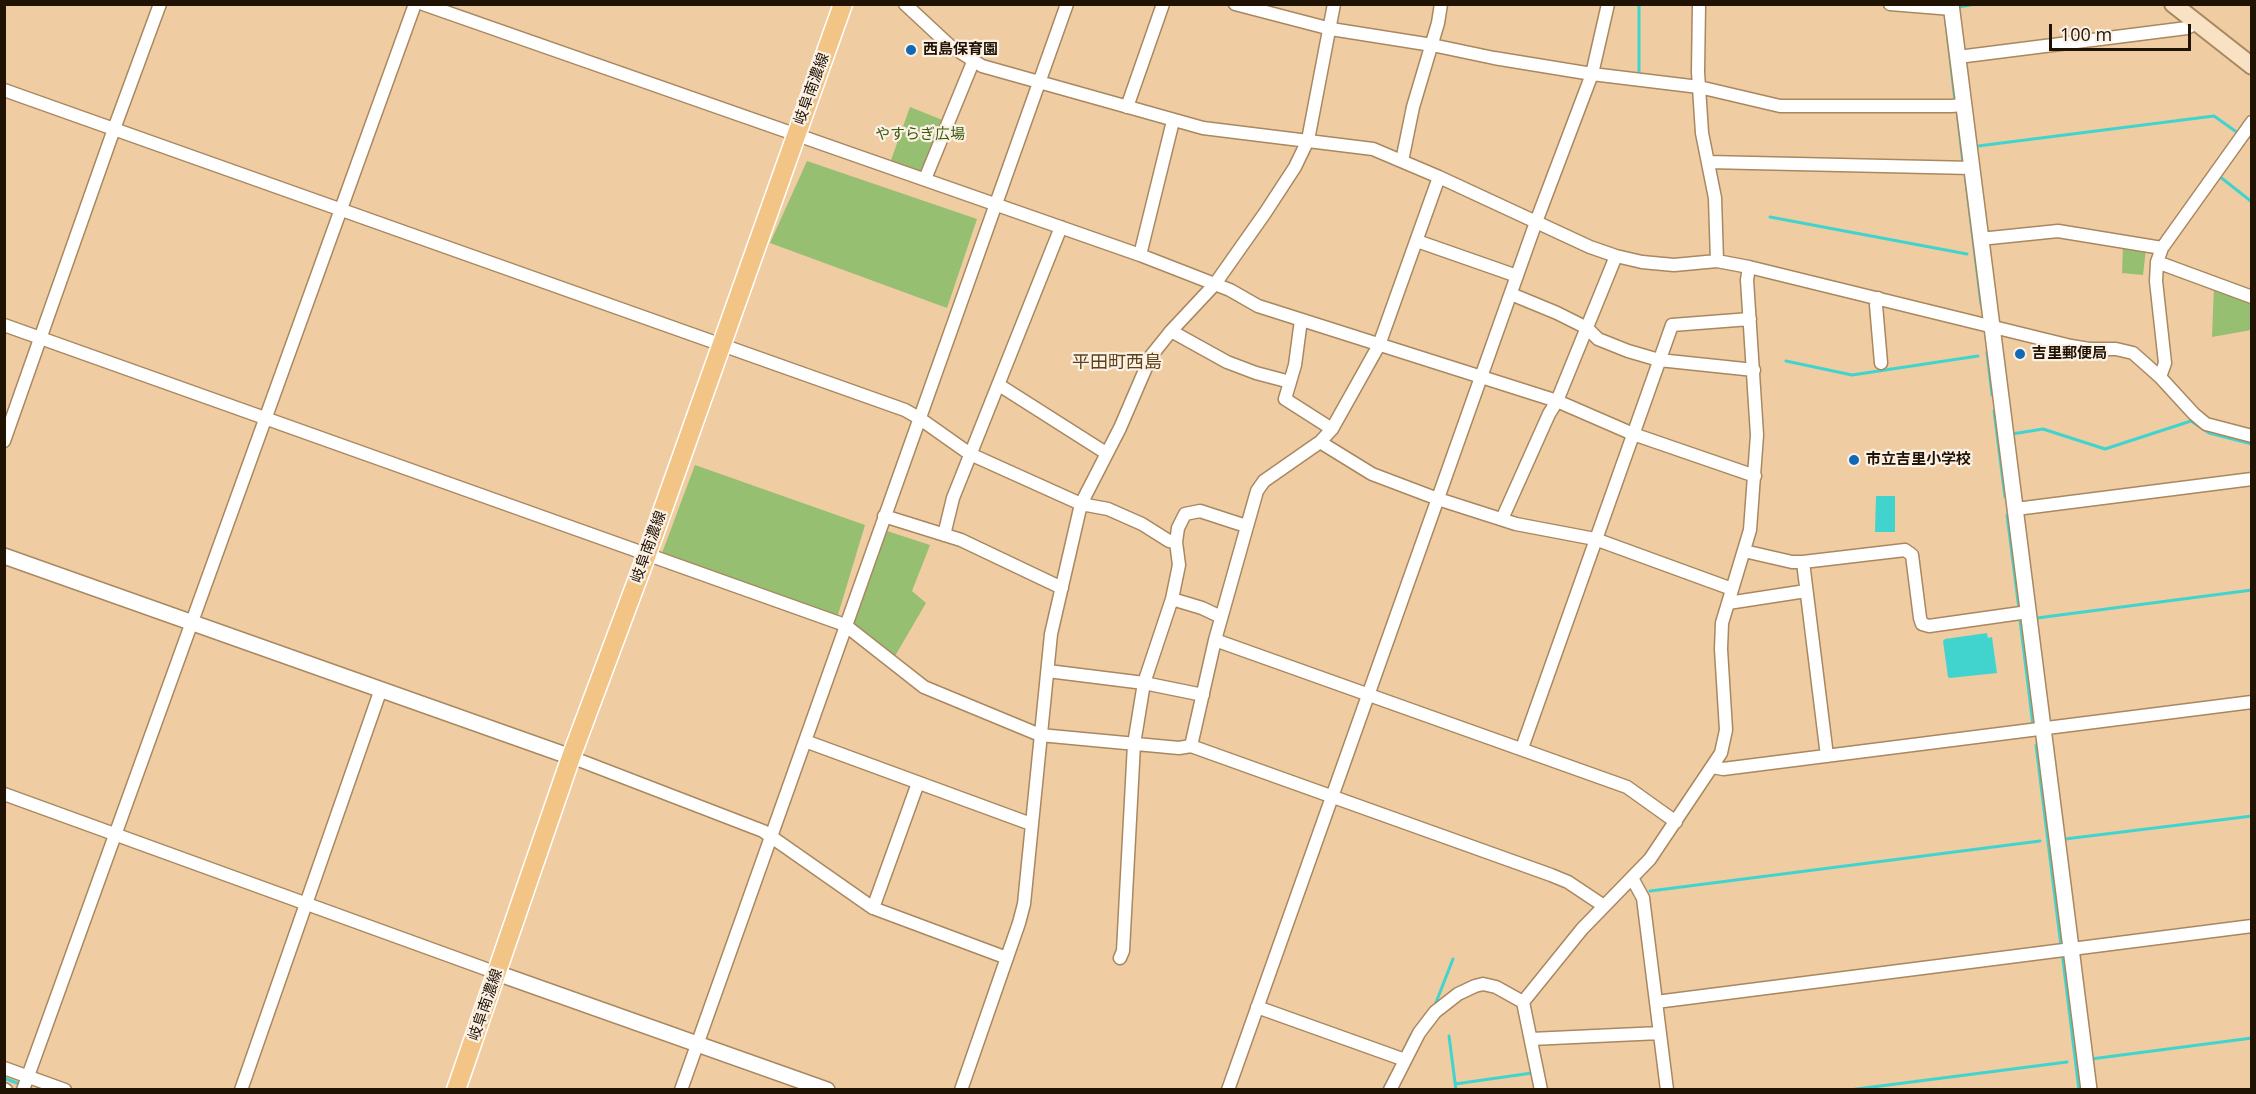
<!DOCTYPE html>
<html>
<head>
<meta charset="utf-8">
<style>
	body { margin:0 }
	#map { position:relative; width:2256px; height:1094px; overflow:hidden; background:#efcca2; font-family:"Open Sans",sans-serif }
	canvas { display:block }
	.frame { position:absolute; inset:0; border:6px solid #201304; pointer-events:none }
	.scale { position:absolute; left:2049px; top:24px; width:142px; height:27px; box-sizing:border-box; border:3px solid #201304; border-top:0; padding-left:8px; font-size:18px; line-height:21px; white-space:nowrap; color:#201304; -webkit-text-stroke:4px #fcf1e5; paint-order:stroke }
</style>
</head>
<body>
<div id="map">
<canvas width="2256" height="1094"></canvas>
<div class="frame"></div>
<div class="scale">100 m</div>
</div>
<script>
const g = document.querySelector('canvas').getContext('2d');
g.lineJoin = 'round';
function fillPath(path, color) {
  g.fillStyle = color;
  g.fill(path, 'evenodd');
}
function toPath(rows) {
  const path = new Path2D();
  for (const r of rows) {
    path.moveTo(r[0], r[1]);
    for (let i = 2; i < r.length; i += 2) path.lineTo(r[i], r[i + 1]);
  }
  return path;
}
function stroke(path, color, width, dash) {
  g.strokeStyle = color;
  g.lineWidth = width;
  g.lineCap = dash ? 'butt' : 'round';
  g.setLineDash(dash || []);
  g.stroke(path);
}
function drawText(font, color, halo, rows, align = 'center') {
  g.font = font + ' "Open Sans","Noto Sans JP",sans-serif';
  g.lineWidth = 4.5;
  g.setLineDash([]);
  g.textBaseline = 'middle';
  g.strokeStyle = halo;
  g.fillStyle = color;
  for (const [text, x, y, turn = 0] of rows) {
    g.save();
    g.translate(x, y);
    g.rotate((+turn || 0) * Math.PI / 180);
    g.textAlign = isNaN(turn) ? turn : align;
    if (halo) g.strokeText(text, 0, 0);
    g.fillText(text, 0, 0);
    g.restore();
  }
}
const green = toPath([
	[910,107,945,121,924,175,890,163],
	[807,161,977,219,947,308,770,243],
	[2123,245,2146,249,2143,275,2122,273],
	[2214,286,2251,300,2251,330,2212,337],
	[695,465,865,525,837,618,662,553],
	[887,531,930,545,912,591,926,603,895,656,851,626]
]);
const water = toPath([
	[1876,496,1895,496,1895,532,1875,532],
	[1987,633,1988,638,1992,637,1997,673,1950,678,1948,677,1943,641,1945,639]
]);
const stream = toPath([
	[1639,4,1639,75,1642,76],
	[1958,7,1976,4],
	[1945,14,1955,101],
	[1957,111,1963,163],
	[1978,146,2214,116,2238,133],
	[1965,174,1981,304],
	[2219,176,2252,202],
	[1770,217,1967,254],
	[1987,352,1992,395],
	[1786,361,1852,375,1978,356],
	[1994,411,2005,497],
	[2012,434,2043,429,2105,449,2191,421,2209,433,2252,444],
	[2007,515,2019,609],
	[2037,618,2252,590],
	[2020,620,2033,725],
	[2036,745,2061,946],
	[2065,839,2252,816],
	[1650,891,2040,841],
	[2062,952,2079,1090],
	[1435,1005,1453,959],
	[1449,1036,1456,1090],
	[1402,1054,1411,1035,1426,1014],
	[2091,1059,2252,1038],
	[4,1078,22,1085],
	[1455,1084,1532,1073],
	[1383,1090,1391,1075],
	[1849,1090,2067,1062]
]);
const minor = toPath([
	[423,4,1140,255,1230,290,1258,306,1557,401,1633,434,1755,476],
	[905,4,949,45,982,66,1203,128,1373,149,1439,177,1590,247,1616,256,1642,262,1674,265,1717,261,1749,267,2071,346,2089,349,2116,349,2133,353,2160,377,2194,414,2206,424,2252,436],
	[1235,4,1331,29,1432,45,1494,58,1592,74,1608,4],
	[1699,4,1698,72,1702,133,1715,198,1717,261],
	[1890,4,1952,9],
	[1958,57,2187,28,2196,23],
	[4,90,905,410,919,418,970,454,1081,504,1108,509,1142,524,1169,541,1176,542],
	[1127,107,1163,4],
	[1402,161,1413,107,1438,23,1441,4],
	[1708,162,1972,168],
	[925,179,973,62],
	[1980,239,2058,231,2162,248],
	[1417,241,1517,276],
	[1140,255,1173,121],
	[2157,262,2252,297],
	[1511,294,1557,313,1587,328,1598,339,1628,351,1659,360,1754,370],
	[1878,298,1876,305,1881,363],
	[4,325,845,625,924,687,1040,735,1179,748,1191,746,1551,875,1568,882,1604,906],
	[1171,331,1227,362,1256,373,1290,382,1285,399,1332,429],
	[2160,377,2165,363,2156,281,2157,262,2162,248,2252,122],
	[1290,382,1295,365,1301,320],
	[999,385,1106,453],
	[4,441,114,129,160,4],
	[1320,442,1372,474,1438,499,1516,524,1595,539,1732,589],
	[2016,509,2252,479],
	[884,516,961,540,1062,588],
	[1502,519,1549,414,1557,401,1616,256],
	[944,535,953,498,1061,227],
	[1744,551,1792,562,1803,562,1905,550,1912,555,1920,618,1922,624,1929,626,2028,612],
	[1803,562,1827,756],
	[1172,599,1144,683,1203,695],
	[1728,603,1806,591],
	[1221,617,1202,608,1172,599,1179,565,1176,542,1178,528,1185,514,1200,511,1246,526],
	[1215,640,1627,787,1676,822],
	[1048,671,1144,683,1134,744,1123,951,1120,958],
	[805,741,1031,824],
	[1191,746,1215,640,1257,491,1264,481,1320,442,1332,429,1379,345,1439,177],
	[1522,748,1672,325,1750,319],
	[571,757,763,831,873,908,1007,958],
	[1713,767,1723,769,2252,702],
	[4,794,497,973],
	[1632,878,1643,898,1667,1090],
	[873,908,918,783],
	[1656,1002,2252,926],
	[1257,1007,1405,1060],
	[1531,1039,1660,1033],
	[4,1068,65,1090],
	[4,1089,6,1090],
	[23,1090,415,4],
	[241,1090,381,689],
	[681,1090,1067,4],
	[961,1090,1019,923,1024,904,1051,634,1081,504,1120,428,1151,356,1171,331,1215,284,1265,213,1295,167,1308,140,1334,4],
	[1228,1090,1536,222,1592,74,1699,87,1780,106,1951,106,1964,105],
	[1390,1090,1419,1033,1435,1012,1458,994,1475,986,1483,984,1496,987,1523,1002],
	[1541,1090,1523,1002,1582,929,1650,859,1721,753,1726,730,1721,649,1722,623,1750,530,1757,435,1747,280,1749,267]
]);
const tertiary = toPath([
	[1951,4,2089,1090],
	[4,556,571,757],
	[497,973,827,1090]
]);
const secondary = toPath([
	[2173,4,2252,66]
]);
const primary = toPath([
	[456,1090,571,757,647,554,843,4]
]);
const markers = [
	[911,50,6,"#0f69b6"],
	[2020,354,6,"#0f69b6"],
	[1854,460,6,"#0f69b6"]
];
const poiNames = [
	["西島保育園",923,50],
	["吉里郵便局",2032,354],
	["市立吉里小学校",1866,460]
];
const streetNames = [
	["岐阜南濃線",812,89,-70],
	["岐阜南濃線",649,547,-70],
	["岐阜南濃線",486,1005,-71]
];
const parkNames = [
	["やすらぎ広場",920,135]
];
const quarterNames = [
	["平田町西島",1117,363]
];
fillPath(green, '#96bf71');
fillPath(water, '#41d4ce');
stroke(stream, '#41d4ce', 3);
stroke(minor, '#a98860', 15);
stroke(tertiary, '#a98860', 18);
stroke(secondary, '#a98860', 20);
stroke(primary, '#fff', 21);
stroke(minor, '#fff', 12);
stroke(tertiary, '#fff', 15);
stroke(secondary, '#f8e2c3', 16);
stroke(primary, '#f2c587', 18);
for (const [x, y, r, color] of markers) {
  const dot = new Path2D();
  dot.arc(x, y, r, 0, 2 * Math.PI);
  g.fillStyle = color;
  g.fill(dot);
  stroke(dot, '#fcf1e5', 2);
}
drawText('bold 15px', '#201304', '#fcf1e5', poiNames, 'left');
drawText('15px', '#201304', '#fcf1e5', streetNames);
drawText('15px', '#385a0d', '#fcf1e5', parkNames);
drawText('18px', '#5f4119', '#fcf1e5', quarterNames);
</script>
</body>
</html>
